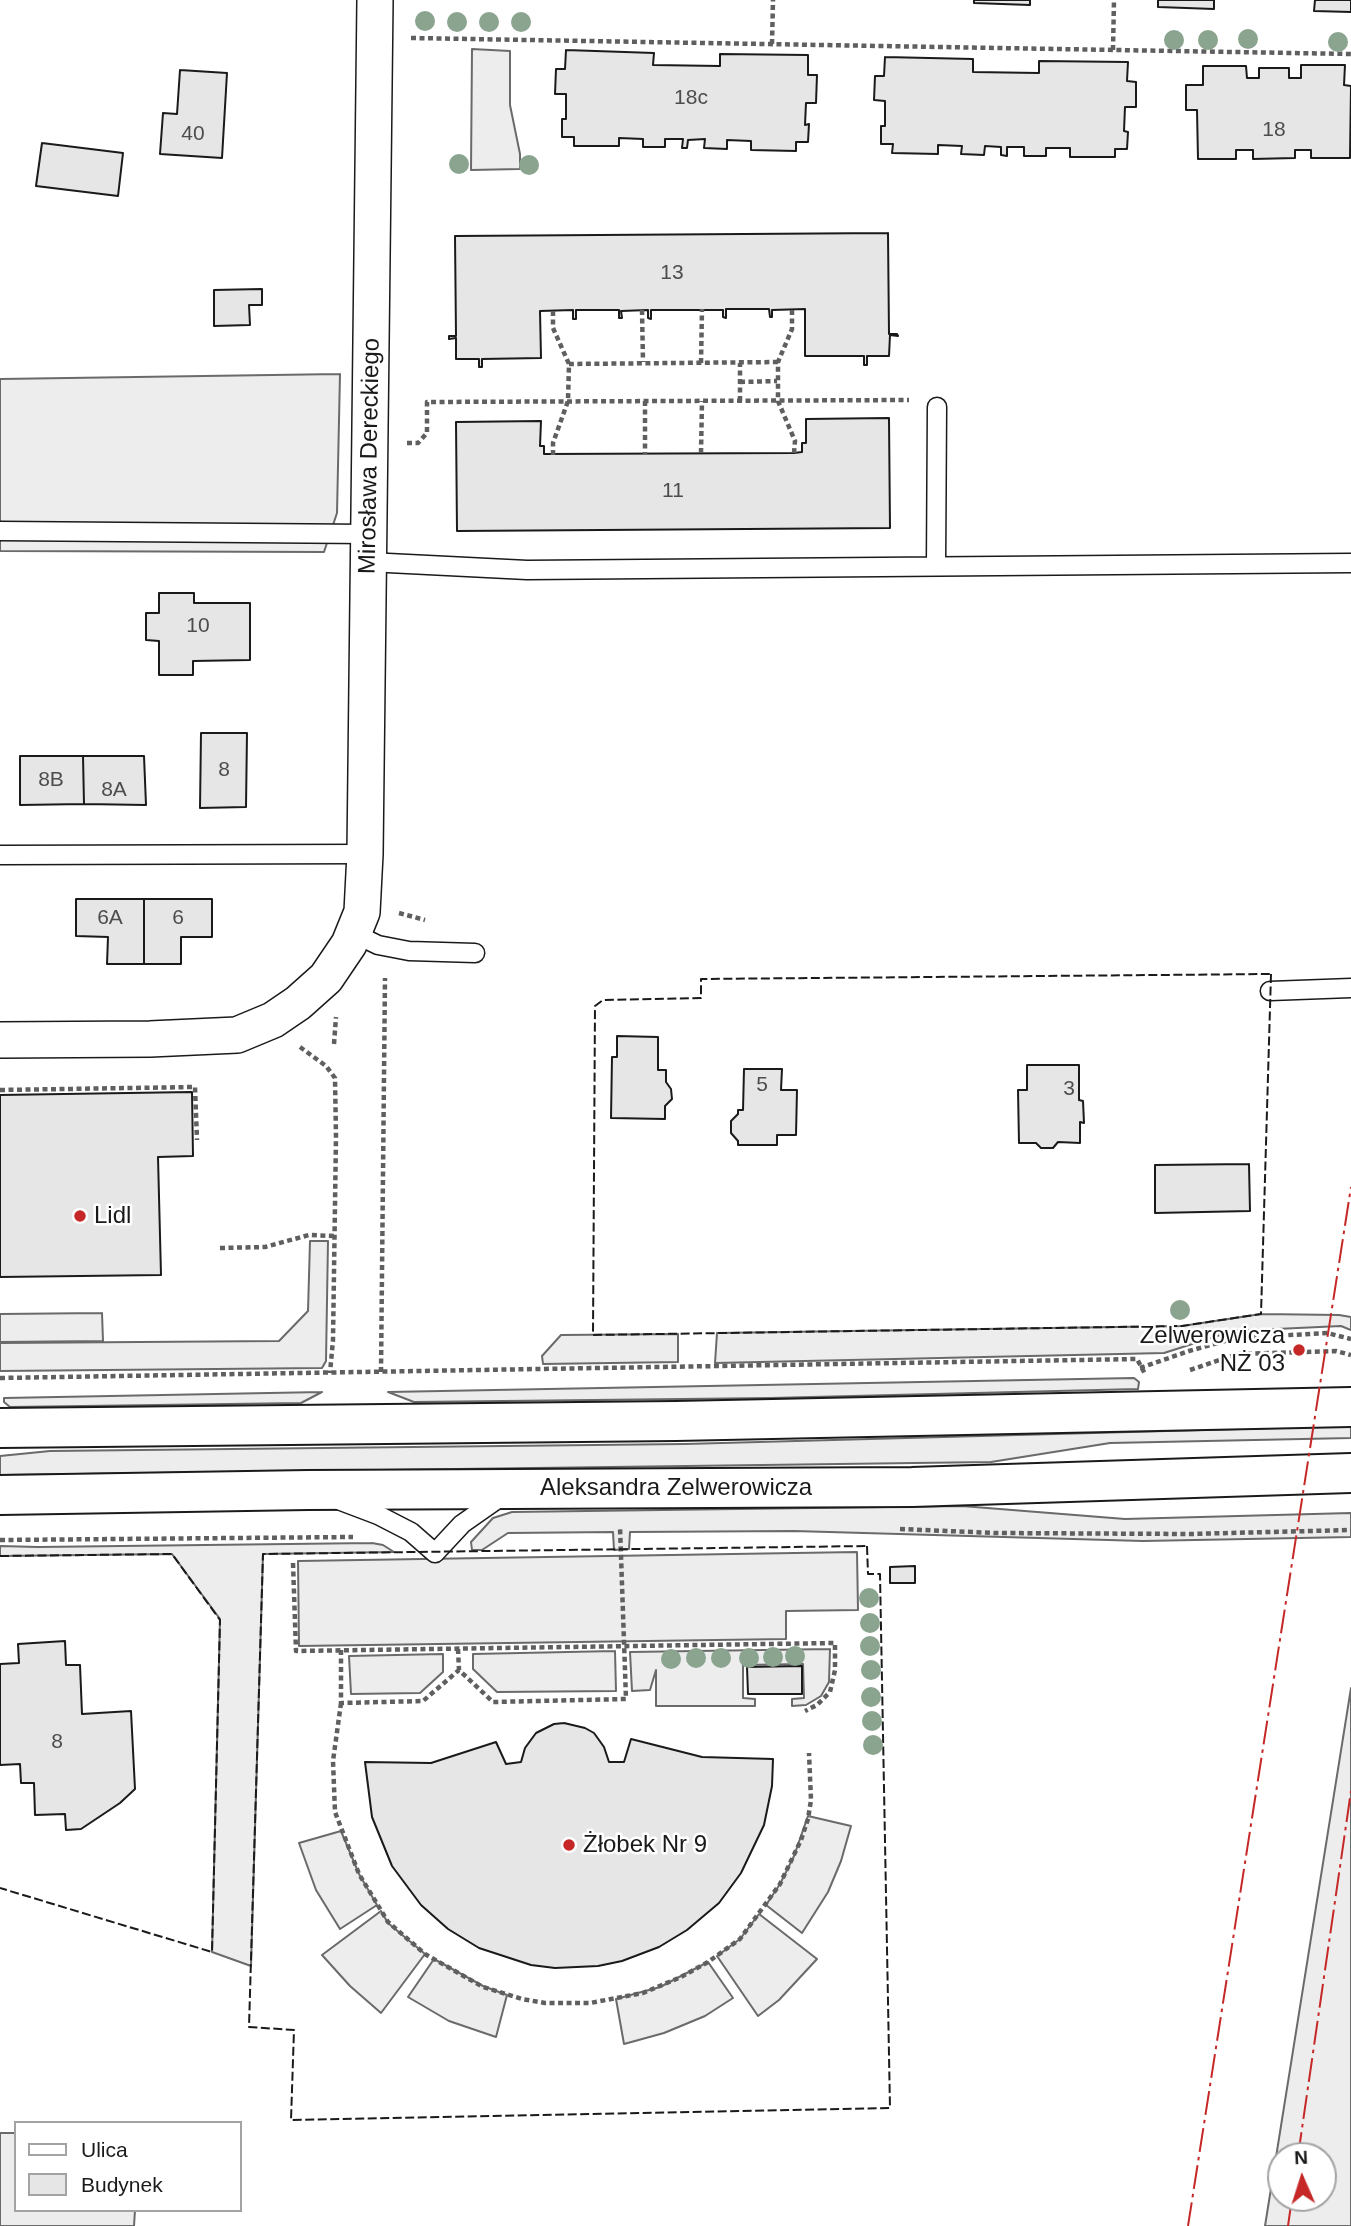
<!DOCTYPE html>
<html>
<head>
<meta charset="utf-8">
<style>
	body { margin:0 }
	#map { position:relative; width:1351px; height:2226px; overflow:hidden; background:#fff; font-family:Helvetica,sans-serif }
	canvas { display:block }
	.legend { position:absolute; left:14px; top:2121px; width:228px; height:91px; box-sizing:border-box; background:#fff; border:2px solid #a3a3a3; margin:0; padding:9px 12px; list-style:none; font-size:21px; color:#1a1a1a }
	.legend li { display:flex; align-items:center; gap:14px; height:35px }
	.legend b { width:35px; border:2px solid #a3a3a3 }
	.north { position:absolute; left:1267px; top:2142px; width:70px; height:70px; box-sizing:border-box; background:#fff; border:2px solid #a3a3a3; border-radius:50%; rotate:357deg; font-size:19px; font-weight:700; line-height:28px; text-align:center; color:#1a1a1a }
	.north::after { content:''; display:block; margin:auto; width:24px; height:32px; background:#c62828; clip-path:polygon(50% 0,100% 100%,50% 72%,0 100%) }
</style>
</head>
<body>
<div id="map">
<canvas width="1351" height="2226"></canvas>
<ul class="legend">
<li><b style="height:9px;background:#fff"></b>Ulica</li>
<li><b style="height:19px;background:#e6e6e6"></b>Budynek</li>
</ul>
<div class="north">N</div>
</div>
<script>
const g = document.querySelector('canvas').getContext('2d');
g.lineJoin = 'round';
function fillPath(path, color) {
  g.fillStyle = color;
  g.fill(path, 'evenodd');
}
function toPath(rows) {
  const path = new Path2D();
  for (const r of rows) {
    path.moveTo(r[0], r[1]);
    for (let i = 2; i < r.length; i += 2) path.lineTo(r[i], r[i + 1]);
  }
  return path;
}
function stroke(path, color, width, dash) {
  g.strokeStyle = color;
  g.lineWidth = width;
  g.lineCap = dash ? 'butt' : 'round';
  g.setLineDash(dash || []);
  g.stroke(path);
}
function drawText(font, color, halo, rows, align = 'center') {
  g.font = font + ' Helvetica,sans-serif';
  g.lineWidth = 5;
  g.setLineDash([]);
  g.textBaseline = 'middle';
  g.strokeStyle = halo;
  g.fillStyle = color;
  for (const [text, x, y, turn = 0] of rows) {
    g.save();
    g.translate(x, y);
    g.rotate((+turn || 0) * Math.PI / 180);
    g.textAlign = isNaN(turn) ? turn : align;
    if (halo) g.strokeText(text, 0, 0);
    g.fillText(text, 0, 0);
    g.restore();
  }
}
const built = toPath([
	[472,49,510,51,510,105,520,154,520,169,471,170,472,49],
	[340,374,337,513,324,552,0,551,0,379,340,374],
	[310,1241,328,1241,326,1361,322,1368,0,1371,0,1343,279,1341,308,1311,310,1241],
	[102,1313,103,1341,0,1342,0,1314,102,1313],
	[1261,1314,1339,1315,1351,1317,1351,1330,1341,1326,1233,1331,1164,1353,715,1363,717,1333,1182,1326,1261,1314],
	[678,1334,678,1362,543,1364,542,1356,561,1335,678,1334],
	[1134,1378,1139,1382,1138,1389,771,1398,414,1402,388,1392,1134,1378],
	[322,1392,301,1403,10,1407,4,1402,4,1398,322,1392],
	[1351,1426,1351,1438,1110,1443,991,1462,0,1475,0,1456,50,1451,685,1444,1351,1426],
	[962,1506,1125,1519,1351,1513,1351,1537,1143,1541,794,1531,630,1532,629,1549,614,1550,613,1532,508,1533,482,1550,472,1550,471,1542,493,1518,512,1512,962,1506],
	[372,1543,383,1545,394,1552,263,1554,251,1966,212,1952,220,1619,172,1554,0,1556,0,1546,38,1547,372,1543],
	[857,1552,858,1610,786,1611,786,1639,299,1646,298,1561,857,1552],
	[830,1649,829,1682,821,1696,806,1705,792,1706,792,1699,804,1698,803,1664,743,1665,743,1698,755,1699,755,1706,656,1706,656,1670,650,1690,632,1691,630,1652,830,1649],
	[615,1651,616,1691,497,1692,473,1669,473,1654,615,1651],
	[443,1654,443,1672,420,1693,351,1694,349,1656,443,1654],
	[1351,1688,1351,2226,1265,2226,1351,1688],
	[1281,2156,1323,2156,1323,2198,1281,2198,1281,2156],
	[808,1816,851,1826,841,1861,828,1892,802,1933,766,1905,780,1884,794,1856,808,1816],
	[341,1831,359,1874,377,1905,340,1929,316,1890,299,1843,341,1831],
	[381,1911,388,1923,425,1954,381,2013,350,1986,322,1955,381,1911],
	[759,1914,817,1959,779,2000,758,2016,717,1956,740,1939,759,1914],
	[434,1959,483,1986,507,1995,496,2037,449,2021,408,1997,434,1959],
	[708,1962,733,1998,705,2016,664,2033,624,2044,616,1999,660,1987,708,1962],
	[0,2133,16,2133,16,2210,135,2210,134,2226,0,2226,0,2133]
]);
const building = toPath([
	[974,0,1030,0,1030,5,974,3,974,0],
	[1158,0,1214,0,1214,9,1158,7,1158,0],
	[1315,0,1351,0,1351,12,1314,11,1315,0],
	[566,50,654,53,653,65,720,66,720,54,808,55,808,75,817,75,816,103,806,103,805,125,809,124,808,142,796,142,796,151,751,150,751,141,727,140,727,149,704,148,705,139,688,140,687,148,682,148,683,139,665,139,665,147,643,147,643,139,619,138,619,146,574,146,574,137,562,137,562,119,566,119,566,94,555,94,556,69,565,69,566,50],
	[885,57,973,59,973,72,1039,73,1039,61,1128,62,1127,81,1136,82,1136,107,1125,107,1124,131,1128,132,1127,149,1115,149,1115,157,1070,157,1070,148,1046,148,1046,156,1024,156,1024,147,1007,147,1007,156,1001,155,1001,147,985,146,984,155,961,154,962,146,938,145,938,154,892,153,893,144,881,144,881,126,885,126,885,101,874,100,875,76,884,76,885,57],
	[1301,65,1345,65,1344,85,1351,86,1350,158,1311,158,1311,150,1295,150,1295,158,1253,159,1253,150,1236,150,1236,159,1198,159,1197,110,1186,110,1186,85,1203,85,1203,66,1246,66,1247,78,1259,78,1259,68,1289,68,1289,78,1301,78,1301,65],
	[180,70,227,73,222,158,160,154,163,113,177,114,180,70],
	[42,143,123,153,118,196,36,186,42,143],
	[888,233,889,334,897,334,898,336,890,335,889,356,867,356,867,365,864,365,864,356,805,356,805,309,772,310,772,317,770,317,769,309,726,309,726,318,723,317,723,310,651,310,651,319,648,318,648,310,621,311,622,318,619,318,619,310,576,310,576,319,573,319,573,310,540,311,541,358,482,359,482,367,479,367,479,359,456,359,456,338,449,339,449,336,456,336,455,236,888,233],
	[262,289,262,305,249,305,250,325,214,326,214,290,262,289],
	[889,418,890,528,457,531,456,422,541,421,540,446,544,446,544,454,794,453,802,452,802,443,806,443,806,419,889,418],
	[159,593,194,593,194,603,250,603,250,660,193,661,193,675,159,675,159,641,146,640,146,613,159,613,159,593],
	[201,733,247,733,246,807,200,808,201,733],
	[20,756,83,756,84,804,20,805,20,756],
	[83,756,144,756,146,805,84,804,83,756],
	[76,899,144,899,144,964,107,964,108,937,76,936,76,899],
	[144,899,212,899,212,937,181,937,181,964,144,964,144,899],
	[617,1036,658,1037,658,1070,666,1070,666,1082,671,1089,672,1099,665,1106,665,1119,611,1118,612,1057,617,1057,617,1036],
	[1027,1065,1079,1065,1079,1100,1083,1101,1084,1123,1080,1122,1080,1143,1058,1142,1053,1148,1041,1148,1036,1143,1019,1143,1018,1090,1027,1090,1027,1065],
	[744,1069,782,1069,781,1090,797,1090,796,1135,777,1135,777,1145,738,1145,738,1141,731,1133,731,1121,738,1114,738,1110,743,1110,744,1069],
	[192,1092,193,1156,158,1157,161,1275,0,1277,0,1095,192,1092],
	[1249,1164,1250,1211,1155,1213,1155,1165,1249,1164],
	[915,1566,915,1583,890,1583,890,1567,915,1566],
	[65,1641,66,1665,80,1665,82,1714,131,1711,135,1789,120,1803,81,1829,66,1830,65,1814,35,1815,34,1783,21,1783,20,1764,0,1765,0,1664,19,1663,18,1644,65,1641],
	[802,1666,802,1694,748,1694,747,1667,802,1666],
	[564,1723,585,1728,594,1733,604,1747,609,1762,624,1762,631,1739,702,1757,773,1759,772,1786,764,1825,741,1873,719,1903,687,1930,659,1947,622,1961,598,1966,555,1968,531,1965,479,1948,448,1929,421,1905,392,1866,372,1817,365,1762,431,1763,496,1742,506,1764,521,1762,525,1748,536,1733,554,1724,564,1723]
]);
const path = toPath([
	[411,38,1351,54],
	[772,44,773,0],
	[1113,50,1114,0],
	[642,310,643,362],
	[792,310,792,329,778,362,778,401,795,441,794,453],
	[553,311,553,328,569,364],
	[701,363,702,309],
	[740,382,777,381],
	[645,401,645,454],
	[740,401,740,363],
	[407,443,418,443,427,433,427,402,909,400],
	[701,453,702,401],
	[553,455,553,443,568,401,569,364,778,362],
	[399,913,425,920],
	[334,1044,336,1017],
	[300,1047,326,1066,335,1078,336,1136,333,1340,330,1373],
	[0,1090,195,1087,197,1140],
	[220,1248,265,1247,309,1235,334,1236],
	[1140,1368,1189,1351,1236,1338,1327,1333,1351,1339],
	[1190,1370,1237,1354,1336,1351,1351,1355],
	[381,1372,385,978],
	[0,1378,1137,1359,1145,1374],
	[900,1529,995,1533,1189,1534,1351,1530],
	[0,1540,353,1537],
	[293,1563,296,1651,835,1643,835,1670,830,1692,817,1705,805,1711],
	[458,1649,459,1670,493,1702,626,1699,620,1527],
	[341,1650,341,1703,423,1701,459,1670],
	[341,1703,333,1761,335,1812,359,1874,388,1922,425,1954,483,1987,522,1999,545,2003,590,2003,643,1993,681,1977,708,1962,740,1939,780,1884,801,1840,808,1819,811,1800,809,1753]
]);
const lane = toPath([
	[0,531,369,534],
	[368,562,527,570,1351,563],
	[936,566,937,407],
	[0,855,365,854],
	[353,933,378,945,409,951,475,953],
	[1270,991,1351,988],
	[341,1501,378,1515,411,1532,435,1553,462,1524,502,1496]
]);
const street = toPath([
	[0,1040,150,1039,237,1035,273,1020,298,1003,326,978,349,944,362,912,365,854,375,0]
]);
const secondary = toPath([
	[0,1428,676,1421,1351,1407],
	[0,1495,308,1490,912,1487,1351,1473]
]);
const fence = toPath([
	[1271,974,1261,1314,1182,1326,593,1335,595,1006,603,1000,701,998,701,979,1271,974],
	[867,1546,868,1574,880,1574,890,2108,291,2120,294,2030,249,2027,263,1554,867,1546],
	[0,1556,172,1554,220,1620,212,1952,0,1888]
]);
const power = toPath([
	[1298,2156,1351,1791],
	[1188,2226,1351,1187],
	[1288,2226,1292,2198]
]);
const trees = [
	[425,21],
	[457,22],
	[489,22],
	[521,22],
	[1248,39],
	[1174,40],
	[1208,40],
	[1338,42],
	[459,164],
	[529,165],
	[1180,1310],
	[869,1598],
	[870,1623],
	[870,1646],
	[795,1656],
	[773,1657],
	[696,1658],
	[721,1658],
	[749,1658],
	[671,1659],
	[871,1670],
	[871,1697],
	[872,1721],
	[873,1745]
];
const markers = [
	[80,1216,7,"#c62828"],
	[1299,1350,7,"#c62828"],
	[569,1845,7,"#c62828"]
];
const numberNames = [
	["18c",691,98],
	["18",1274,130],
	["40",193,134],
	["13",672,273],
	["11",673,491],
	["10",198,626],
	["8",224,770],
	["8B",51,780],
	["8A",114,790],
	["6A",110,918],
	["6",178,918],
	["5",762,1085],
	["3",1069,1089],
	["8",57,1742]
];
const streetNames = [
	["Mirosława Dereckiego",370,456,-89],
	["Aleksandra Zelwerowicza",676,1488]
];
const poiNames = [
	["Lidl",94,1216],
	["Zelwerowicza",1285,1336,"right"],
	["NŻ 03",1285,1364,"right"],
	["Żłobek Nr 9",583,1845]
];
fillPath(built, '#ededed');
stroke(built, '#6a6a6a', 2);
fillPath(building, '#e6e6e6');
stroke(building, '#1a1a1a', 2);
stroke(lane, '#1a1a1a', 21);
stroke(street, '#1a1a1a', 38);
stroke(secondary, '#1a1a1a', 42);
stroke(path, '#5f5f5f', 4.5, [5, 3.5]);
stroke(lane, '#fff', 18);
stroke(street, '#fff', 35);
stroke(secondary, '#fff', 38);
stroke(fence, '#1a1a1a', 2, [9, 3.5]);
stroke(power, '#c62828', 2, [24, 5, 3.5, 5]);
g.fillStyle = '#8aa48f';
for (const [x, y] of trees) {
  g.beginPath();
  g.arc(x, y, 10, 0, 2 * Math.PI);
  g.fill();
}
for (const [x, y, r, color] of markers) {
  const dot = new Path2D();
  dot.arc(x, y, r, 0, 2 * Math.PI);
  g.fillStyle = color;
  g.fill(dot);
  stroke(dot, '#fff', 2.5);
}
drawText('21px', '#4d4d4d', null, numberNames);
drawText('24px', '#1a1a1a', '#fff', streetNames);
drawText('24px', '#1a1a1a', '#fff', poiNames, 'left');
</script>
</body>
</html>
